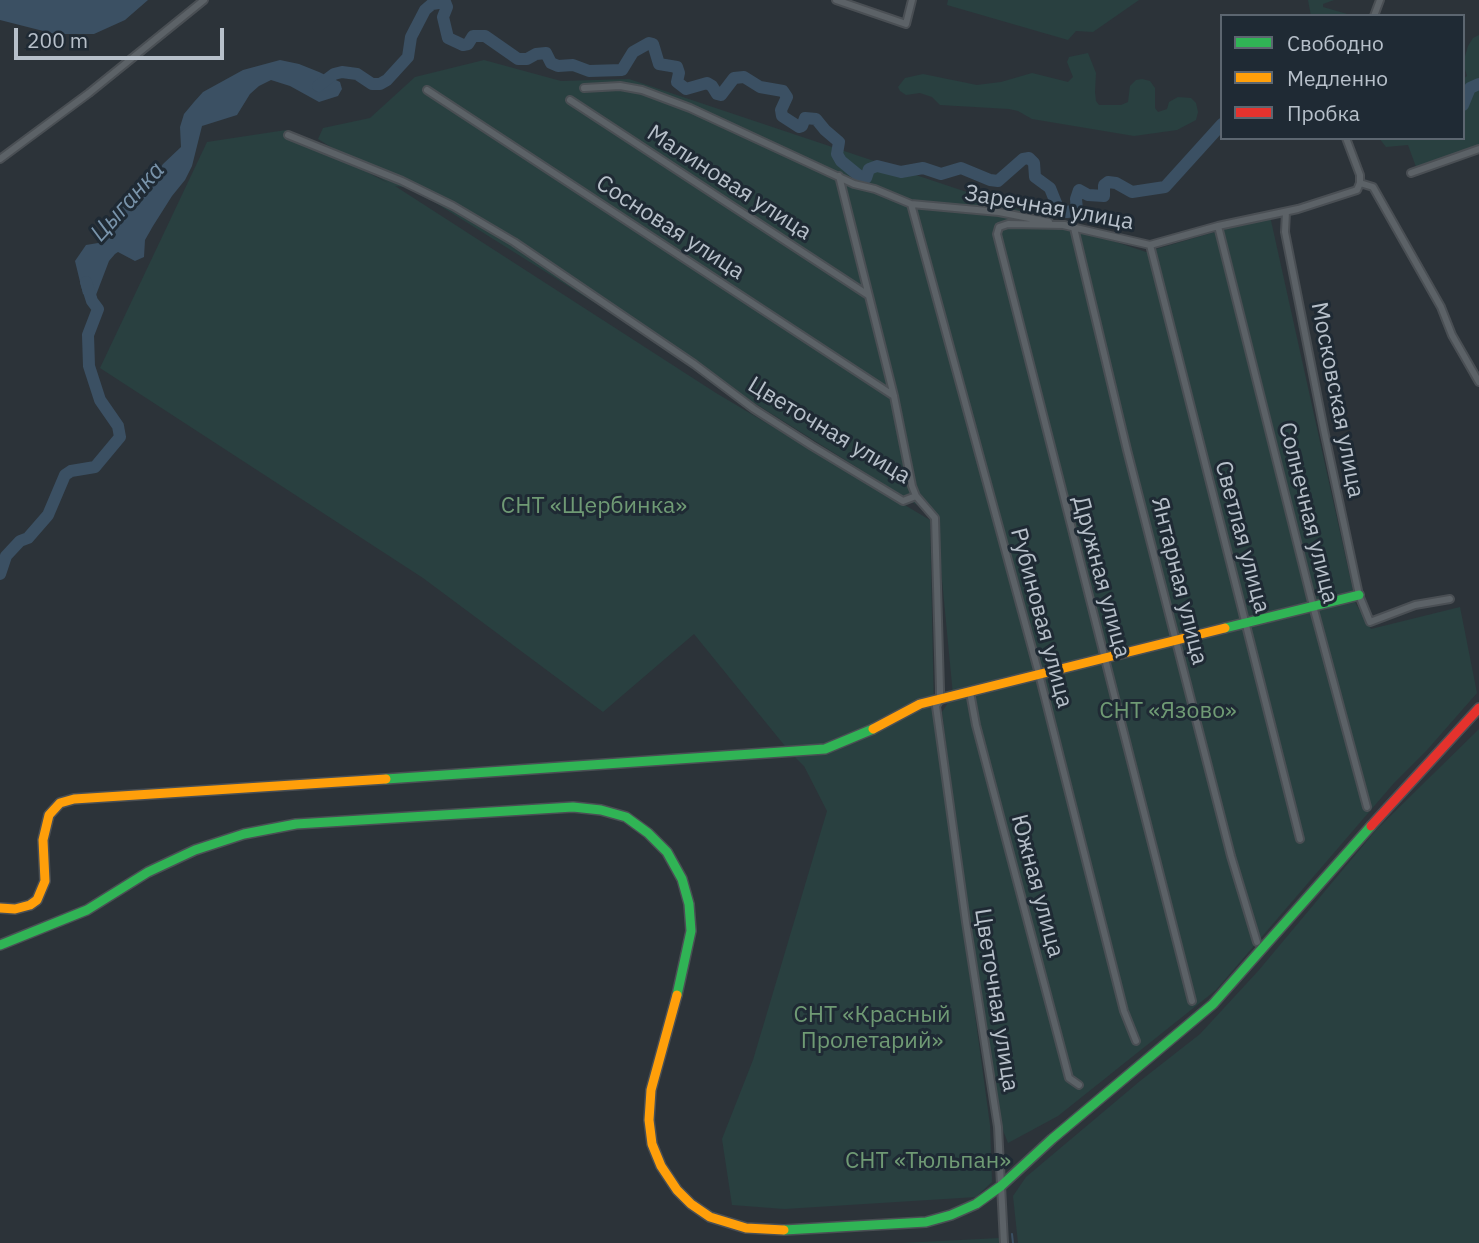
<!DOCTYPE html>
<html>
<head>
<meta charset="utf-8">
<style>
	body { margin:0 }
	#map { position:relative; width:1479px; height:1243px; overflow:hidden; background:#2c3339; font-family:"IBM Plex Sans",sans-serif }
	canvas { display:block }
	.legend { position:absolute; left:1220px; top:14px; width:245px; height:126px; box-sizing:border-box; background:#1f2a34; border:2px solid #5c6670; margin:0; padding:9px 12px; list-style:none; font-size:21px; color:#b7c0ca }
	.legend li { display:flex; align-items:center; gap:14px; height:35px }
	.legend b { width:35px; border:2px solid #5c6670 }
	.scale { position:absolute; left:14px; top:28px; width:210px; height:32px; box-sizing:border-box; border:4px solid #b7c0ca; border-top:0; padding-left:9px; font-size:21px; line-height:24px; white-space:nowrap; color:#b7c0ca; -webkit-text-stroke:5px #1f2a34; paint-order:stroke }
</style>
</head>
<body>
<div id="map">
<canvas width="1479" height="1243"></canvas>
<ul class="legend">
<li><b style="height:9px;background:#30b455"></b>Свободно</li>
<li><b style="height:9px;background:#ff9f0a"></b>Медленно</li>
<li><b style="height:9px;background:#e5322d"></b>Пробка</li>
</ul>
<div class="scale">200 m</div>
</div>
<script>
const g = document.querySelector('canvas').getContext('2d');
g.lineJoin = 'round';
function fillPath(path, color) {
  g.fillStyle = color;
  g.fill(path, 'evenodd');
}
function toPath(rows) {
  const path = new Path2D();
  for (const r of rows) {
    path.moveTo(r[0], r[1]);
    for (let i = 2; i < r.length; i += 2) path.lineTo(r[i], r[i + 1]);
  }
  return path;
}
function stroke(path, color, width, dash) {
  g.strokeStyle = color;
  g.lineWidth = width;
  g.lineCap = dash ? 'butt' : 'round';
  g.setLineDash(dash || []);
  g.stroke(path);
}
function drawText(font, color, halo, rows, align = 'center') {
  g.font = font + ' "IBM Plex Sans",sans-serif';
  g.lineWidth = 6;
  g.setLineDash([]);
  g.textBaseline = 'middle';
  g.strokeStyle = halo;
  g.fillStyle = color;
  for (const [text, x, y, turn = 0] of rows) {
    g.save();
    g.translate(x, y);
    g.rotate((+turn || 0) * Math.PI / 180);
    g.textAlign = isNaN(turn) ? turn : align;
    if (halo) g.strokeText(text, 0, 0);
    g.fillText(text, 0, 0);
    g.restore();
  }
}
const green = toPath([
	[948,0,1139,0,1093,32,1076,31,1068,40,947,5],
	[1308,0,1334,0,1323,4,1323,7,1354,16,1311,16],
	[1479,35,1479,145,1416,167,1408,145,1386,147,1379,138,1463,138,1463,79,1467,76,1463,63,1468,46,1473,38],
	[1088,53,1096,73,1095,92,1096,101,1099,105,1121,105,1128,102,1130,86,1136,80,1142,79,1150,81,1155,88,1155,108,1158,112,1167,109,1169,102,1178,97,1191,98,1196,103,1198,112,1196,120,1177,130,1134,136,1032,119,1018,111,1009,109,940,105,932,97,920,93,906,95,900,91,898,87,905,78,923,74,977,85,1001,82,1032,73,1068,82,1073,77,1067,62,1069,57],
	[484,60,561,81,629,79,1146,252,1270,216,1356,604,1371,629,1460,607,1477,693,1427,750,1394,783,1216,990,1058,1116,1008,1143,1002,1128,958,841,942,712,953,695,936,517,412,188,395,186,716,393,930,520,934,712,990,1125,992,1182,976,1197,784,1209,732,1205,722,1139,753,1060,827,811,804,766,789,751,694,634,603,712,423,578,100,368,207,142,286,130,388,183,318,139,323,128,370,118,415,77],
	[1479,729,1479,1243,1018,1243,1013,1196,1026,1177,1140,1081,1200,1034,1259,970,1376,830],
	[1000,1238,999,1243,901,1243]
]);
const water = toPath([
	[0,0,148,0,125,20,94,34,55,34,0,20],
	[280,60,299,64,319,72,340,82,342,89,338,96,319,102,290,86,271,80,259,86,250,94,237,115,202,126,192,166,185,180,172,196,153,226,145,240,144,257,135,261,118,252,115,254,109,261,96,295,90,296,83,294,75,261,86,245,98,243,104,238,118,210,146,188,163,164,181,147,180,127,184,114,194,102,203,92,243,70]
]);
const stream = toPath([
	[1012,1234,1013,1243]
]);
const river = toPath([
	[318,86,334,74,342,72,357,74,372,84,380,84,387,80,408,57,411,37,425,10,432,4,445,2,447,7,443,17,448,38,463,45,468,44,473,36,485,36,518,59,527,59,536,54,546,53,551,63,558,66,573,65,589,71,622,70,633,52,649,43,653,44,659,64,677,67,679,73,677,82,686,89,707,83,712,86,717,94,721,95,734,78,744,77,760,87,783,91,787,97,781,110,782,116,799,127,802,126,805,118,816,119,825,130,839,142,837,154,841,161,863,179,866,178,869,169,877,166,901,172,923,168,941,174,961,168,990,180,998,181,1023,159,1029,158,1034,163,1035,177,1050,188,1058,208,1067,212,1077,210,1076,199,1079,190,1088,195,1104,196,1104,185,1108,182,1116,183,1132,192,1165,187,1222,124],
	[1463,105,1470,88,1479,84],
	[0,574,6,556,20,541,28,538,48,515,65,475,71,471,95,467,120,437,118,426,100,400,89,366,88,335,98,309,92,301,86,282]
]);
const street = toPath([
	[836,0,906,24,912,0],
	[1374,16,1380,0],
	[584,88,620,86,642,90,690,108,854,184,875,189,911,204,999,212,1049,222],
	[427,90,894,396],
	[570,100,868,295],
	[288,135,402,181,453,206,514,242,694,364,754,409,812,446,903,501,916,496],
	[0,159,89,93,204,0],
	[1411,173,1479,149],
	[839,176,894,396,912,486,916,496,935,518,940,689,940,699,936,706,966,922,998,1127,1004,1243],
	[1360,183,1373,187,1441,307,1452,335,1479,382],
	[911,204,1039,674,1124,1011,1136,1041],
	[1286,212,1285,232,1324,430,1359,595,1370,622,1415,605,1450,599],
	[1063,225,1150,245,1218,226,1298,209,1357,190,1360,183,1360,175,1346,138],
	[1065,225,1008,224,999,227,997,234,1192,1001],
	[1218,226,1313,606,1367,807],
	[1074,228,1127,450,1231,856,1257,942],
	[1150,245,1300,839],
	[970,692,976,725,1069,1078,1079,1085]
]);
const fast = toPath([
	[1225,628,1359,595],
	[386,779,825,749,873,729],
	[0,945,87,910,148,872,195,850,244,834,296,824,573,807,601,810,626,817,648,833,667,852,682,879,689,904,691,931,677,995],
	[784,1230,926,1222,951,1215,976,1204,1001,1186,1052,1139,1213,1004,1371,826]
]);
const slow = toPath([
	[873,729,920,704,1225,628],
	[0,908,15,909,30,905,37,900,45,881,43,840,49,815,60,803,74,799,386,779],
	[677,995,651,1090,649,1120,652,1144,661,1166,677,1190,691,1204,710,1217,746,1228,784,1230]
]);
const jam = toPath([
	[1371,826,1479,708]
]);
const streetNames = [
	["Малиновая улица",729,183,33],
	["Заречная улица",1049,208,10],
	["Сосновая улица",670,228,33],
	["Московская улица",1337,400,79],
	["Цветочная улица",829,431,31],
	["Солнечная улица",1308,513,76],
	["Светлая улица",1242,537,75],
	["Дружная улица",1101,577,75],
	["Янтарная улица",1179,581,76],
	["Рубиновая улица",1041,618,75],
	["Южная улица",1037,886,75],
	["Цветочная улица",996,1000,81]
];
const parkNames = [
	["СНТ «Щербинка»",594,506],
	["СНТ «Язово»",1168,711],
	["СНТ «Красный",872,1015],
	["Пролетарий»",872,1041],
	["СНТ «Тюльпан»",928,1161]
];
const waterNames = [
	["Цыганка",128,202,-48]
];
fillPath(green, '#294040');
fillPath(water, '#3b5063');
stroke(stream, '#3b5063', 2);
stroke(river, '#3b5063', 12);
stroke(street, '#4a4f54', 10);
stroke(fast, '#4a4f54', 12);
stroke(slow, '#4a4f54', 12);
stroke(jam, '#4a4f54', 12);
stroke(street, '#5c6267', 6);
stroke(fast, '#30b455', 9);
stroke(slow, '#ff9f0a', 9);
stroke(jam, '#e5322d', 9);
drawText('23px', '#b7c0ca', '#1f2a34', streetNames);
drawText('23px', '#6f9a74', '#1f2a34', parkNames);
drawText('italic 24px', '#7994ab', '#1f2a34', waterNames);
</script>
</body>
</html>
